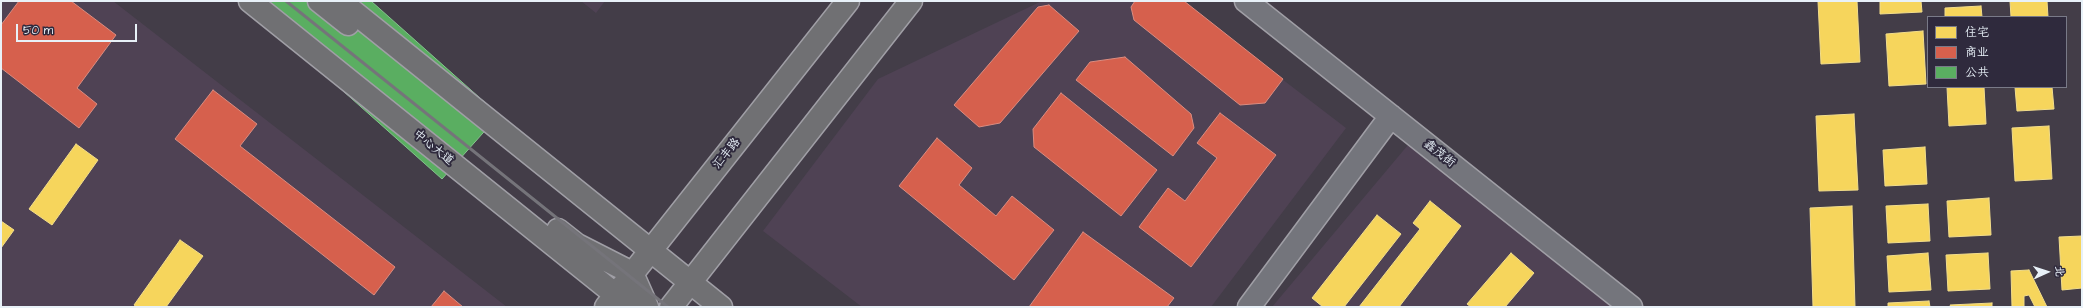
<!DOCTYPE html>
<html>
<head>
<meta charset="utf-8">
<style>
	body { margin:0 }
	#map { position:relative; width:2083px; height:308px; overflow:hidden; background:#433d48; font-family:"Architects Daughter","LXGW WenKai TC",sans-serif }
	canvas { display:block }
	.frame { position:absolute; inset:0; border:2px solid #e8f1f8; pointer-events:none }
	.legend { position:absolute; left:1927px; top:16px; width:140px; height:72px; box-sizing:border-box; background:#2f2a3d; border:1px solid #797a88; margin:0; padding:5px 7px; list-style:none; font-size:12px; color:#e8f1f8 }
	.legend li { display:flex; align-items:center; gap:8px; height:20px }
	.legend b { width:20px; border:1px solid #797a88 }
	.north { position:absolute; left:2027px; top:252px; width:40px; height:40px; -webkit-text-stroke:3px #2f2a3d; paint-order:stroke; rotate:87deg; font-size:11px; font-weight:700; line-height:16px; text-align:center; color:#e8f1f8 }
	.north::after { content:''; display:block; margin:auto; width:14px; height:18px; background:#e8f1f8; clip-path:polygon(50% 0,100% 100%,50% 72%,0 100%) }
	.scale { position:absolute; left:16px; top:24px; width:121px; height:18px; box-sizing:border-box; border:2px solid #e8f1f8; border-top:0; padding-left:5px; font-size:12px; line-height:14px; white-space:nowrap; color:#e8f1f8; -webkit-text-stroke:3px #2f2a3d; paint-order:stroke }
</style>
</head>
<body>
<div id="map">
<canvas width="2083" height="308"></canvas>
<div class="frame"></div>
<ul class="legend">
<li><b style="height:11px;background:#f6d55c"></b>住宅</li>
<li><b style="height:11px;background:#d6604d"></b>商业</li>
<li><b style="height:11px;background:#5aae61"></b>公共</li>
</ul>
<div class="north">北</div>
<div class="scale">50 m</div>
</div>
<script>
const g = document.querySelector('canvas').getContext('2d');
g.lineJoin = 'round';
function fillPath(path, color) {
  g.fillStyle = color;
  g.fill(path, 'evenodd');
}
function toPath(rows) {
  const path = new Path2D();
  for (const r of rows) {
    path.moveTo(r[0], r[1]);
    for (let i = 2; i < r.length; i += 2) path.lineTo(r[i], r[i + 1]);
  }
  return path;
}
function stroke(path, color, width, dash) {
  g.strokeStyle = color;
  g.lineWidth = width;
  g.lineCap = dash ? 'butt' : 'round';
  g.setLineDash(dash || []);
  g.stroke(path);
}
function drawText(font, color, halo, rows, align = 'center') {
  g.font = font + ' "Architects Daughter","LXGW WenKai TC",sans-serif';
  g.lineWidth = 4;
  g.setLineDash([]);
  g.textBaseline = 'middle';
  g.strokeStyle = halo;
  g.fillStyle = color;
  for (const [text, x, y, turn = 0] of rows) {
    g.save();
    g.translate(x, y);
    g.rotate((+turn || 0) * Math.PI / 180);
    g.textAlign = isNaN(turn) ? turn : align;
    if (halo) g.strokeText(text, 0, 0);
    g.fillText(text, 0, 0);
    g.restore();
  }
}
const built = toPath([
	[1,1,113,1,507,307,1,307],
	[581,1,605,1,596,13],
	[1042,1,1180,1,1346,128,1211,307,862,307,763,231,878,79],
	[1413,139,1616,307,1272,307]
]);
const homes = toPath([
	[1818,1,1857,1,1860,62,1821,64,1818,1],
	[1880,1,1921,1,1922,12,1880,14,1880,1],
	[2010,1,2047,1,2048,17,2011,17,2010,1],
	[1981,6,1982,17,1945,17,1945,8,1981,6],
	[1923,31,1926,84,1889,86,1886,34,1923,31],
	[1947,87,1984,87,1986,124,1949,126,1947,87],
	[2015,87,2052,87,2054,109,2017,111,2015,87],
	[1854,114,1858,190,1819,191,1816,116,1854,114],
	[2049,126,2052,179,2015,181,2012,128,2049,126],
	[76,144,98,160,52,225,29,209,76,144],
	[1925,147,1927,184,1885,186,1883,150,1925,147],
	[1989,198,1991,235,1949,237,1947,201,1989,198],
	[1430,201,1461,226,1399,307,1359,307,1420,229,1413,223,1430,201],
	[1928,204,1930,241,1888,243,1886,206,1928,204],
	[1852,206,1855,307,1813,307,1810,208,1852,206],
	[1377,215,1401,234,1344,307,1323,307,1312,298,1377,215],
	[1,221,14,230,1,248,1,221],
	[2082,236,2082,288,2062,290,2059,237,2082,236],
	[180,240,203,256,166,307,137,307,134,305,180,240],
	[1511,253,1534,273,1505,307,1471,307,1467,304,1511,253],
	[1928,253,1931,290,1889,292,1887,256,1928,253],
	[1988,253,1990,289,1948,291,1946,255,1988,253],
	[2029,270,2047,307,2035,307,2029,295,2024,296,2024,307,2012,307,2011,271,2029,270],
	[1929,301,1930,307,1888,307,1888,303,1929,301],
	[1992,303,1992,307,1951,307,1950,305,1992,303]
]);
const shops = toPath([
	[19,1,71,1,116,35,77,88,97,104,79,128,1,68,1,25,19,1],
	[1135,1,1184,1,1283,79,1265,103,1240,105,1134,20,1131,7,1135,1],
	[1049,5,1079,31,1000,123,979,127,954,105,1038,7,1049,5],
	[1125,57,1191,114,1194,128,1173,156,1076,80,1090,62,1125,57],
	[213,90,257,124,240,146,395,267,374,295,175,139,213,90],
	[1061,93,1157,170,1121,216,1034,147,1033,129,1061,93],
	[1220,113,1276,155,1191,267,1139,227,1168,188,1185,201,1217,158,1197,143,1220,113],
	[937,138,972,168,959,185,996,216,1012,196,1054,230,1014,280,899,186,937,138],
	[1083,232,1174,298,1167,307,1029,307,1083,232],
	[444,291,463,307,431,307,444,291]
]);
const public = toPath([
	[242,1,371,1,499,115,442,179,242,1]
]);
const secondary = toPath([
	[1246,1,1631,307],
	[1249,307,1391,116]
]);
const primary = toPath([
	[250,1,631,307],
	[319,1,348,24],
	[340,1,721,307],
	[558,230,577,245,632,273,647,307],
	[606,307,848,1],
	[671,307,911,1]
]);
const rail = toPath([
	[286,1,668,307]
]);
const streetNames = [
	["中心大道",433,148,39],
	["汇丰路",727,154,-51],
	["鑫茂街",1439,154,38]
];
fillPath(built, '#4f4254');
fillPath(homes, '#f6d55c');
stroke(homes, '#f2dd8b', 1);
fillPath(shops, '#d6604d');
stroke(shops, '#db8c80', 1);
fillPath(public, '#5aae61');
stroke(public, '#85c28e', 1);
stroke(secondary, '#a09fa6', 25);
stroke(primary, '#a09fa6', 25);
stroke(secondary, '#74757c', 22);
stroke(primary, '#707073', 22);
stroke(rail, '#75747a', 3);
drawText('12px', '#e8f1f8', '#2f2a3d', streetNames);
</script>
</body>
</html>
